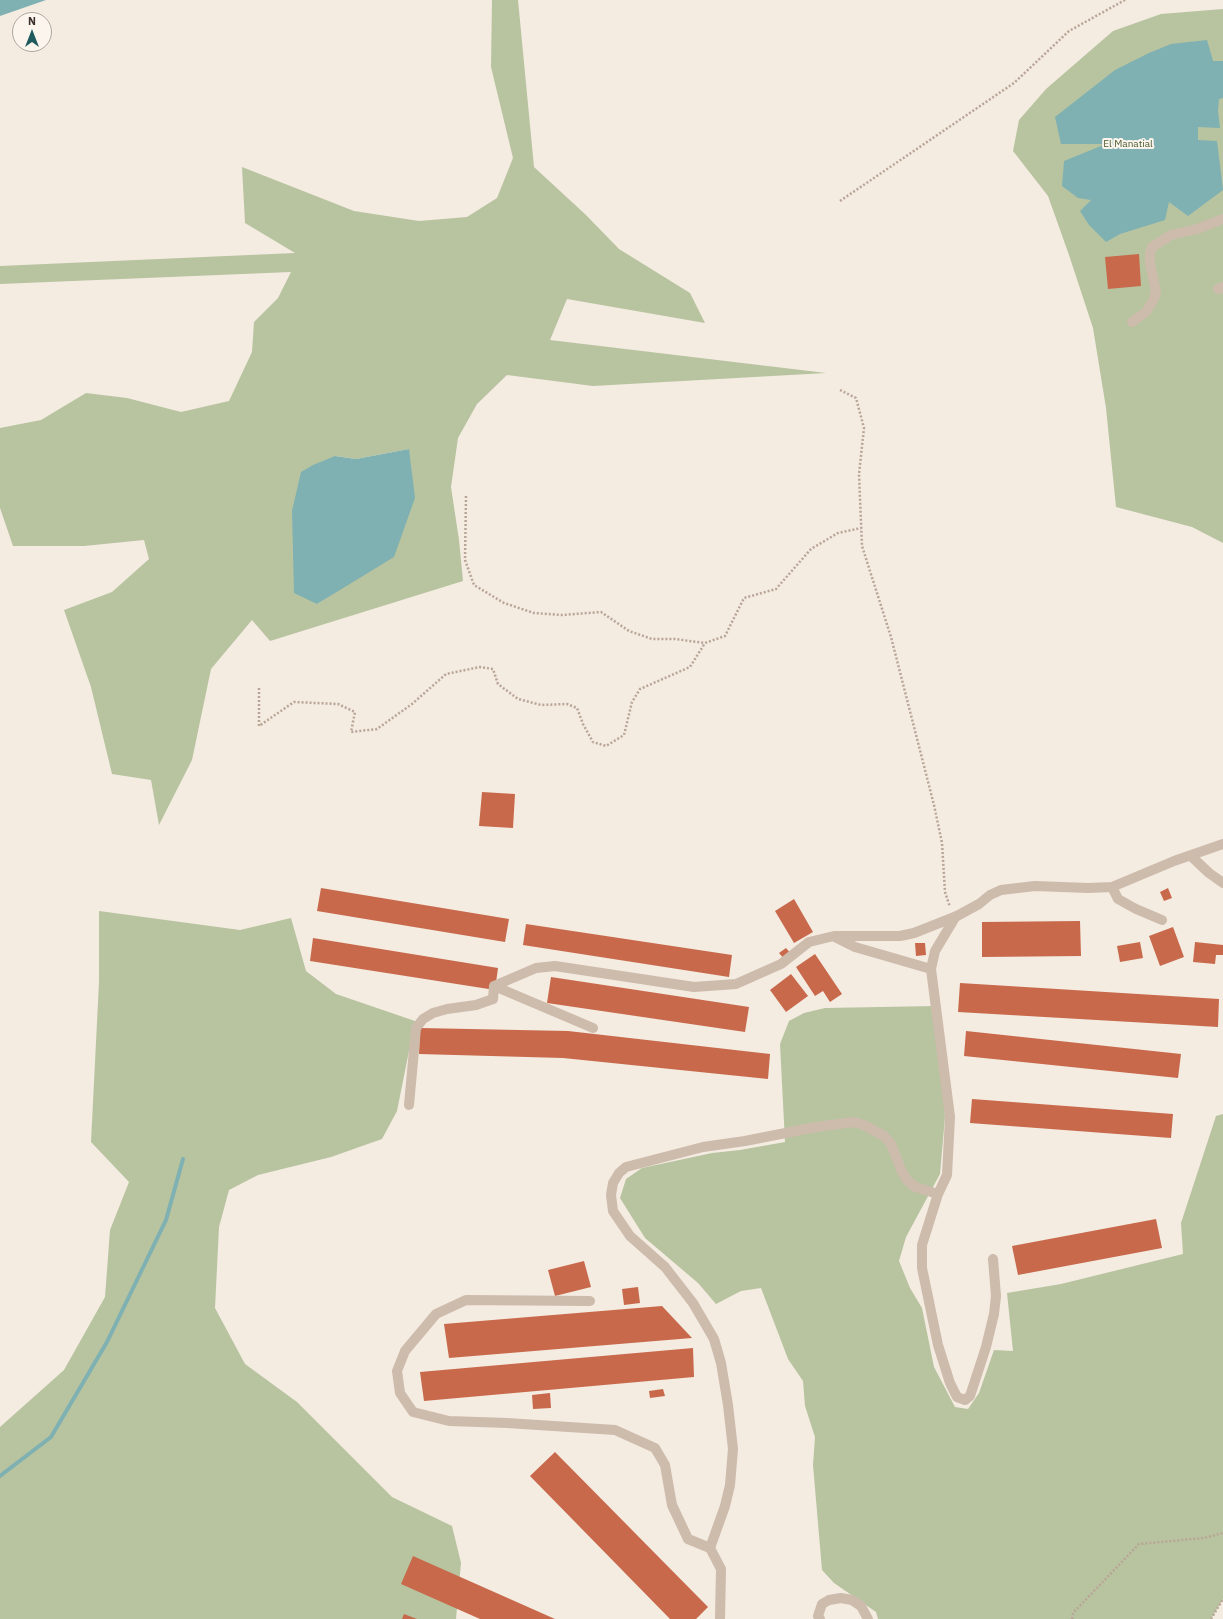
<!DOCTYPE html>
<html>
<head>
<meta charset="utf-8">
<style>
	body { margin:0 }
	#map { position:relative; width:1223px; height:1619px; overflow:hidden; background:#f4ebe1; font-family:"IBM Plex Sans",sans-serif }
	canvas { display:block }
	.north { position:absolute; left:12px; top:12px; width:40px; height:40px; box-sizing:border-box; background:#fbf5ee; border:1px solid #aea6a0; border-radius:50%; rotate:0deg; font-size:11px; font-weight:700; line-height:16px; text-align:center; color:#3b302b }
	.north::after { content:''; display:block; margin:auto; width:14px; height:18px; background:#1f5a5e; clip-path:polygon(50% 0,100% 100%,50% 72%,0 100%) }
</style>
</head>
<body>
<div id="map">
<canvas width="1223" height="1619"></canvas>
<div class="north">N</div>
</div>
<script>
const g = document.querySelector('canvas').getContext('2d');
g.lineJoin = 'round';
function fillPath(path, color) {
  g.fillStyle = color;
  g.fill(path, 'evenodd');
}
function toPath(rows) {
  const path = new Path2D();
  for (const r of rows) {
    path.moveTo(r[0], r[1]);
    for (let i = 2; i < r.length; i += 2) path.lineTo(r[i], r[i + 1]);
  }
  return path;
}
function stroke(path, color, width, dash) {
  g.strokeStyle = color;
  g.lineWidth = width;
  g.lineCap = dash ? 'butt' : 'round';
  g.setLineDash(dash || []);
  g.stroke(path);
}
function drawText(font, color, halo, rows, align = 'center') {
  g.font = font + ' "IBM Plex Sans",sans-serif';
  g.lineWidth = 4;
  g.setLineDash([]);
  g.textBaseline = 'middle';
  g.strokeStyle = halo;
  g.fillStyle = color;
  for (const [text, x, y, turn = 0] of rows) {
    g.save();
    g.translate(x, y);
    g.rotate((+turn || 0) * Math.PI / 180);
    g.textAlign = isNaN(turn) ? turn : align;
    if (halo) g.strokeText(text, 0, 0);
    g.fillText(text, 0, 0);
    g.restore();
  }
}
const green = toPath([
	[492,0,518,0,534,167,586,215,619,249,690,293,705,323,567,299,550,340,826,373,593,386,507,375,477,404,458,438,451,487,459,540,463,581,270,641,252,620,211,669,192,760,159,825,151,780,112,774,91,687,64,610,112,592,149,559,144,540,84,546,13,546,0,508,0,428,41,420,86,393,127,398,181,412,229,401,252,352,254,322,278,298,291,272,0,284,0,266,295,253,245,223,242,167,354,211,419,221,467,217,497,198,513,158,491,67],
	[409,449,346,585,317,604,335,456,356,459],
	[1223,9,1223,543,1192,527,1116,507,1106,408,1093,328,1069,255,1048,196,1013,151,1019,120,1046,89,1113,31,1161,14],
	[99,911,240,930,291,918,306,971,336,994,415,1021,397,1111,382,1139,331,1157,258,1175,229,1190,219,1227,215,1308,245,1364,297,1402,392,1497,452,1526,461,1563,456,1619,0,1619,0,1427,64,1370,105,1297,110,1230,129,1182,91,1142,99,982],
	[936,1006,945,1117,940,1174,906,1237,899,1261,910,1288,922,1308,934,1367,955,1407,968,1409,979,1393,994,1350,1013,1351,1007,1293,1061,1284,1183,1254,1181,1223,1216,1116,1223,1114,1223,1599,1211,1619,878,1619,876,1612,834,1583,822,1570,813,1465,815,1437,805,1406,803,1381,788,1359,761,1288,741,1291,716,1304,698,1283,645,1238,620,1198,626,1179,642,1168,712,1153,740,1150,785,1142,780,1044,789,1021,804,1013,825,1008]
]);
const water = toPath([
	[0,0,46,0,0,16],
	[1207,40,1213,61,1223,61,1223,98,1219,99,1218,111,1220,128,1198,127,1198,140,1217,141,1223,190,1188,216,1169,202,1165,220,1120,234,1106,242,1089,225,1080,211,1091,200,1078,198,1062,186,1064,161,1106,144,1061,144,1055,117,1115,70,1149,53,1171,44],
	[409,449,415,498,394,557,317,604,294,593,292,511,301,472,313,465,335,456,356,459]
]);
const stream = toPath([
	[0,1476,51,1437,107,1342,166,1220,183,1159]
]);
const building = toPath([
	[1139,254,1141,286,1108,289,1105,257],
	[482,792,515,794,513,828,479,826],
	[321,888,509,919,505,942,317,911],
	[1168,888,1172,898,1164,901,1160,892],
	[794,899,813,932,794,943,775,911],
	[1080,921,1081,956,982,957,982,922],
	[526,924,732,955,729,977,523,945],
	[1173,927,1184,957,1160,966,1149,936],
	[313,938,498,968,495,990,310,961],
	[1140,942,1143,958,1120,962,1117,946],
	[1195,942,1223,945,1223,955,1216,955,1215,964,1193,962],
	[915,943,925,943,926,955,916,956],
	[786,948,792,955,785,960,779,953],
	[815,954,842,994,830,1002,823,991,815,996,796,967],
	[791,974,808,996,786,1012,770,990],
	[551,977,749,1007,745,1032,547,1003],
	[960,983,1219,999,1218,1027,958,1012],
	[420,1028,568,1031,770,1054,768,1079,563,1058,419,1054],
	[966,1031,1181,1054,1178,1078,964,1056],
	[972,1099,1173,1114,1171,1138,970,1123],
	[1156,1219,1162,1248,1018,1275,1012,1246],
	[584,1261,591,1287,555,1296,548,1270],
	[638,1287,640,1303,624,1305,622,1289],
	[662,1306,692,1338,449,1358,444,1324],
	[693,1348,694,1377,424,1401,420,1372],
	[663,1389,665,1396,650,1398,649,1391],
	[550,1393,551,1408,533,1409,532,1395],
	[555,1452,708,1607,696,1619,670,1619,530,1476],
	[413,1556,555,1619,480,1619,401,1584],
	[404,1614,417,1619,402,1619]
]);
const path = toPath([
	[840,201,1014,83,1069,31,1125,0],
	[840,390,856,398,864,428,859,474,862,546,891,637,934,805,942,843,945,892,950,907],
	[466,496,465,560,474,585,504,603,534,613,562,615,601,612,629,631,652,639,675,639,705,643,725,636,744,598,776,589,811,549,838,533,861,528],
	[259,688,259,726,294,702,338,704,355,712,351,732,377,729,412,704,446,674,480,667,493,669,498,684,518,699,541,705,567,704,577,708,583,724,593,742,606,746,624,735,632,702,640,689,690,667,705,643],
	[1072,1619,1073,1613,1139,1544,1204,1538,1223,1533],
	[1211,1619,1223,1599]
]);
const minor = toPath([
	[1218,289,1223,287],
	[1132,322,1146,312,1154,299,1156,291,1150,264,1150,253,1152,247,1171,235,1197,229,1223,219],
	[1191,856,1209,873,1223,883],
	[1112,887,1118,899,1136,909,1162,920],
	[956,916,935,951,931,969,950,1117,947,1175,938,1194,922,1245,922,1268,938,1345,950,1383,957,1397,965,1400,970,1396,986,1347,994,1314,996,1296,993,1259],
	[835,937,855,947,931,969],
	[494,986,536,968,555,966,694,987,736,984,781,964,809,942,834,936,900,936,914,933,957,916,979,904,990,895,1001,890,1035,886,1088,888,1112,887,1174,861,1223,844],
	[494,986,593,1028],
	[409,1105,416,1028,423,1019,433,1013,447,1009,476,1005,493,999,494,986],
	[590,1301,466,1300,436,1314,405,1351,397,1371,400,1393,413,1412,449,1421,507,1423,615,1430,655,1448,665,1465,672,1505,688,1539,710,1548,721,1569,720,1619],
	[710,1548,725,1506,730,1485,733,1449,728,1405,721,1363,714,1339,693,1303,665,1267,630,1236,613,1211,611,1195,613,1183,619,1173,626,1167,703,1147,745,1141,816,1127,854,1122,864,1125,884,1136,891,1144,902,1172,907,1180,915,1187,938,1194],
	[820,1619,818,1616,822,1604,829,1600,841,1598,852,1600,861,1606,868,1619]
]);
const parkNames = [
	["El Manatial",1128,144]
];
fillPath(green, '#b8c4a0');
fillPath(water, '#7fb0b2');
stroke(stream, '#7fb0b2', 4);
fillPath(building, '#c8694b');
stroke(path, '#b9a596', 2.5, [2, 2]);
stroke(minor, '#cdbbac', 10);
drawText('10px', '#4a5a2e', '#fbf5ee', parkNames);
</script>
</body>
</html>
